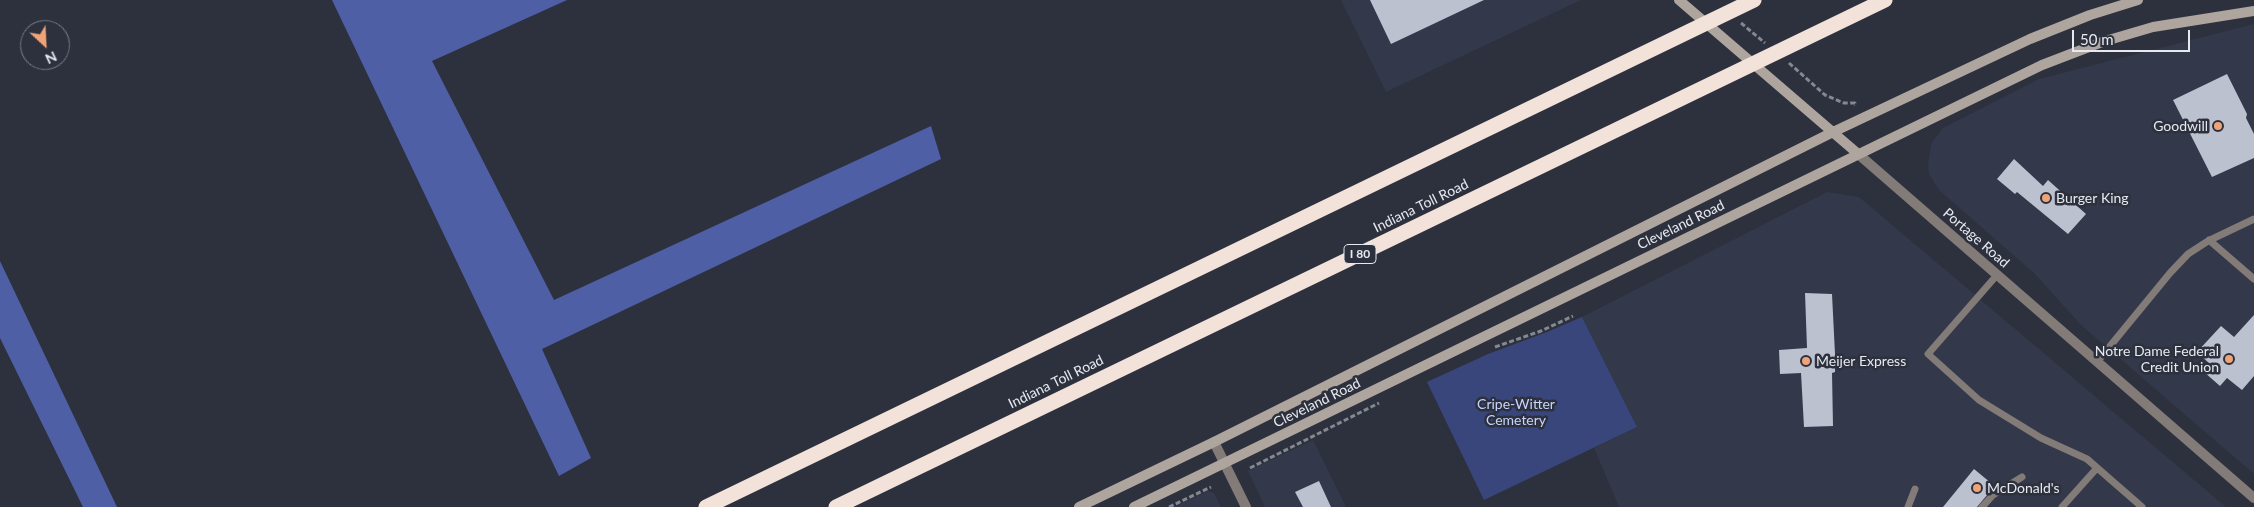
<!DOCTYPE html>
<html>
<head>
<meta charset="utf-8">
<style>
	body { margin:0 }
	#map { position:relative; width:2254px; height:507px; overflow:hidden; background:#2d313d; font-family:Lato,sans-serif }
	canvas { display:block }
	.north { position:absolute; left:20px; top:20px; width:50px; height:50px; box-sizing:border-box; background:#2d313d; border:1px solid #777b85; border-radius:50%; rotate:155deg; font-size:14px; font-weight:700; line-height:20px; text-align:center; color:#e6e9f0 }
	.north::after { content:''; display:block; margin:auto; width:18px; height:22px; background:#efa377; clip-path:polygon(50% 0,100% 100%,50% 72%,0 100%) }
	.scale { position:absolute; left:2072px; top:30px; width:118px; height:22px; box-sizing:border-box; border:2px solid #e6e9f0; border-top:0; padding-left:6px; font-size:15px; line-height:18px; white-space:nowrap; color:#e6e9f0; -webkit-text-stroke:4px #2d313d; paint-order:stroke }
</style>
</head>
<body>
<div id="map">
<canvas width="2254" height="507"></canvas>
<div class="north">N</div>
<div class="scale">50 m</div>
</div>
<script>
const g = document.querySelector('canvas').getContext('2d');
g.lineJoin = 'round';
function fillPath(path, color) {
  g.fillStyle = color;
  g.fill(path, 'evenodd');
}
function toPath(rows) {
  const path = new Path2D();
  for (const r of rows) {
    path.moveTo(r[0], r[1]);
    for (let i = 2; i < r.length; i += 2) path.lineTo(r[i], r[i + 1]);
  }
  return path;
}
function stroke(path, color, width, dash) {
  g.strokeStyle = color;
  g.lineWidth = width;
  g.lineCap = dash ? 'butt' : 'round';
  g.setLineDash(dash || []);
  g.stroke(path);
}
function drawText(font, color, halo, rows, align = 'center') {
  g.font = font + ' Lato,sans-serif';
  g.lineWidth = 5;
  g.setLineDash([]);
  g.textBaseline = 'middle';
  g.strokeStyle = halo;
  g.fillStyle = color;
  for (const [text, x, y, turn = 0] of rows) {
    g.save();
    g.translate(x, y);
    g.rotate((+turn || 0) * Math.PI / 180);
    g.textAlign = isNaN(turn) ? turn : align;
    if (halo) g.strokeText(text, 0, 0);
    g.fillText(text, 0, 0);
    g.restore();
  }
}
const built = toPath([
	[1341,0,1581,0,1386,92],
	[2254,24,2254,474,2081,325,2035,274,1939,190,1929,174,1928,165,1931,144,1943,128,2039,79],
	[1827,192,1859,197,2226,507,1619,507,1594,448,1637,427,1582,317],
	[1313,440,1346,507,1265,507,1248,471],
	[1208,491,1214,493,1221,507,1174,507]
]);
const green = toPath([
	[1582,317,1637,427,1484,500,1427,382,1488,354,1547,332]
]);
const forest = toPath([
	[332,0,567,0,432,61,554,300,931,126,941,159,542,349,591,458,559,476],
	[0,261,117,507,83,507,0,338]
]);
const building = toPath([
	[1370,0,1484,0,1391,44],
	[2227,74,2247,114,2246,118,2254,134,2254,158,2212,177,2173,100],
	[2014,159,2043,186,2048,180,2086,214,2068,234,2017,192,2015,194,1997,179],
	[1805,293,1832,294,1835,354,1835,372,1832,373,1833,426,1804,427,1801,373,1780,374,1779,350,1807,348],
	[2254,315,2254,376,2242,390,2227,378,2220,386,2204,372,2210,364,2197,352,2221,326,2234,337],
	[1974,469,1991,483,1989,486,1993,488,1977,507,1943,507],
	[1319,481,1331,507,1303,507,1295,492]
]);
const path = toPath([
	[1741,23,1765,43],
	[1789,63,1825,95,1844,103,1855,103,1855,106],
	[1495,347,1541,331,1573,316],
	[1250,468,1379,403],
	[1169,507,1211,487]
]);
const service = toPath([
	[2209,240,2254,279],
	[1997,275,1928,354,1979,400,2041,438,2087,459,2142,507],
	[2097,362,2170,273,2188,254,2208,241,2254,219],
	[1908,507,1915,489],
	[1982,507,1993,495,2022,477],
	[2062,507,2097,468]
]);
const minor = toPath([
	[1214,442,1246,507]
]);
const tertiary = toPath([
	[1857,153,2254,498]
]);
const secondary = toPath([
	[1679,0,1857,153],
	[1079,507,1214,442,1833,132,2030,39,2090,15,2138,0],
	[1134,507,2042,65,2102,42,2153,27,2254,11]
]);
const motorway = toPath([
	[706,507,1754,0],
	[836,507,1885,0]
]);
const markers = [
	[2218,126,5,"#efa377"],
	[2046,198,5,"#efa377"],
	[2229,359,5,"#efa377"],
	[1806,361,5,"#efa377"],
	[1977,488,5,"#efa377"]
];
const shields = [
	[1360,254,32]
];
const shieldNames = [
	["I 80",1360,254]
];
const poiNames = [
	["Goodwill",2208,126,"right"],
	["Burger King",2056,198],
	["Notre Dame Federal",2219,351,"right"],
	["Credit Union",2219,367,"right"],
	["Meijer Express",1816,361],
	["McDonald's",1987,488]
];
const streetNames = [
	["Indiana Toll Road",1421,206,-26],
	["Cleveland Road",1681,225,-26],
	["Portage Road",1976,238,41],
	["Indiana Toll Road",1056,382,-26],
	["Cleveland Road",1317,403,-26]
];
const parkNames = [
	["Cripe-Witter",1516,404],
	["Cemetery",1516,420]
];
fillPath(built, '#33384a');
fillPath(green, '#39467c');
fillPath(forest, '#4e5fa6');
fillPath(building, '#bcc1d0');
stroke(path, '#848891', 3, [5, 2.5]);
stroke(service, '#827b77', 7);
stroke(minor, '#827b77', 10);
stroke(tertiary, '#827b77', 10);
stroke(secondary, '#afa59f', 10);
stroke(motorway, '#f2e2d9', 15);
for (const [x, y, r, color] of markers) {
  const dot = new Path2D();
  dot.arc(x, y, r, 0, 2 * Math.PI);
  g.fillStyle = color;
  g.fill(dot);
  stroke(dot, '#2d313d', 2);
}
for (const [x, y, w] of shields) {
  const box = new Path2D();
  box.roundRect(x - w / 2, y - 9.5, w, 19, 4);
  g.fillStyle = '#2d313d';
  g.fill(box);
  stroke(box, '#e6e9f0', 1);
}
drawText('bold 12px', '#e6e9f0', null, shieldNames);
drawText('14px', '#e6e9f0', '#2d313d', poiNames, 'left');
drawText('14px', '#e6e9f0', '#2d313d', streetNames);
drawText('14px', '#c7d4fd', '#2d313d', parkNames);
</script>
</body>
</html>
